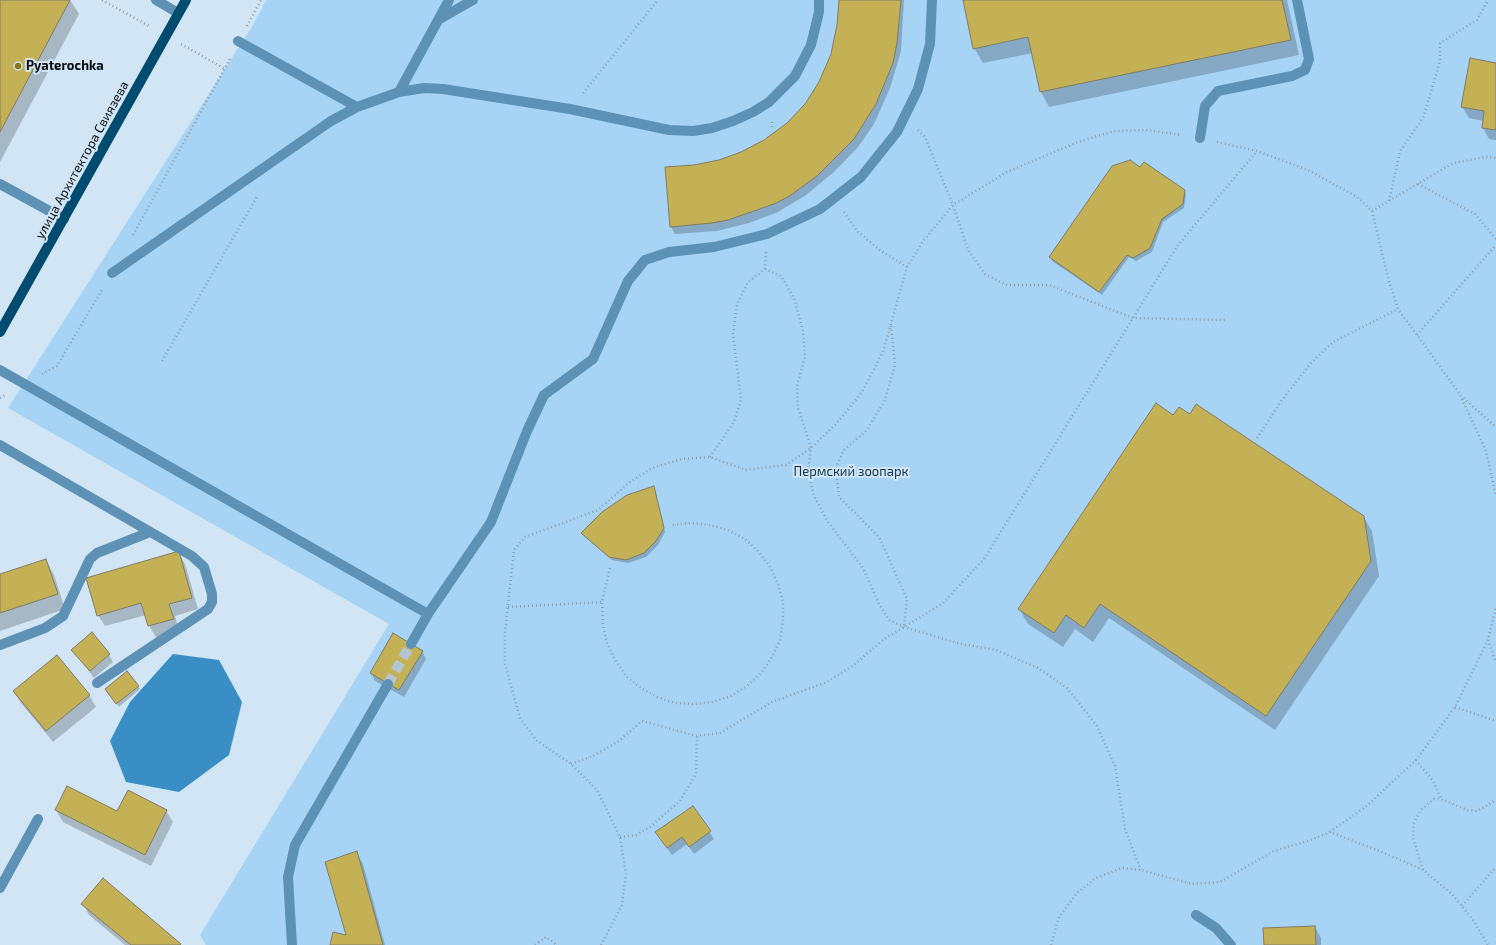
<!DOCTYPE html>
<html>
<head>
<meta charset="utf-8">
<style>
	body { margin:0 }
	canvas { display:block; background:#d1e5f4 }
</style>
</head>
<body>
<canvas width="1496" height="945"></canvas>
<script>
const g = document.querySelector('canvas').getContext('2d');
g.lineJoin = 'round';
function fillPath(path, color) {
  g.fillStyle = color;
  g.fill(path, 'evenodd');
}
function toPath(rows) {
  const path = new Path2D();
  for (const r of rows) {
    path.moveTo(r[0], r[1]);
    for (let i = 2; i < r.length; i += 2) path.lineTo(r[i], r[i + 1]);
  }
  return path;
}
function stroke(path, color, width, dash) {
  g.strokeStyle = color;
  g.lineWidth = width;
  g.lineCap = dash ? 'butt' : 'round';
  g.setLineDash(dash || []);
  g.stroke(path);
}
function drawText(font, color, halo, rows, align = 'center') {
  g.font = font + ' "Exo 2",sans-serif';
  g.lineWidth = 4;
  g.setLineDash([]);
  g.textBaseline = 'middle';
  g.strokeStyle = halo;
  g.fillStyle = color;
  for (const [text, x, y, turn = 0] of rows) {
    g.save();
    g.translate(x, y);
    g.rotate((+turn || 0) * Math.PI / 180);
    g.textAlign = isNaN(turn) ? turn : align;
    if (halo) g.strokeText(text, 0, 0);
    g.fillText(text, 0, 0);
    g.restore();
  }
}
const green = toPath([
	[266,0,1496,0,1496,945,206,945,200,935,389,624,8,408,253,25]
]);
const water = toPath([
	[173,654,219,660,242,702,229,755,179,792,126,782,110,741,130,702]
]);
const shadow = toPath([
	[0,0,70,0,79,14,0,162],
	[840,0,904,0,901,51,890,88,874,124,858,147,834,172,806,195,778,212,749,223,717,231,675,234,671,227,694,166,719,161,742,153,765,141,788,123,806,104,820,82,832,54,838,25],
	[964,0,1287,0,1299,55,1049,107,1041,92,1033,53,983,63,974,48],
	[1496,64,1496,140,1489,139,1483,128,1484,121,1469,118,1462,107],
	[1141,168,1184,191,1186,195,1184,208,1163,222,1152,252,1136,261,1129,257,1102,295,1052,261,1050,257],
	[1173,416,1363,516,1372,531,1379,576,1275,730,1109,618,1093,642,1075,629,1063,647,1028,624,1019,609],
	[654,487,665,532,658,545,646,557,628,563,612,560,584,536,582,533],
	[178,552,185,564,198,609,175,616,179,630,156,637,149,626,146,615,105,626,98,615],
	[46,560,54,575,65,609,0,631,0,575],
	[73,650,109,655,113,662,94,678],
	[422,651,426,659,404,697,375,681,371,673],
	[138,686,140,689,119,707,108,692],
	[14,692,89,695,96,707,53,742,21,703],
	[693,808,714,839,694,854,687,844,672,855,661,840],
	[56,810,118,813,166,811,173,822,151,866,63,822],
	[356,852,363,864,385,945,331,945,347,936],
	[103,880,181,945,125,945,89,915,83,904],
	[1315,927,1321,938,1321,945,1265,945]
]);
const building = toPath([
	[0,0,70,0,0,132,0,0],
	[839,0,901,0,897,43,893,63,876,104,854,139,817,176,788,197,774,204,728,220,712,223,670,227,665,167,694,165,719,160,741,152,764,140,787,123,805,104,819,82,831,54,837,25,839,0],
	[963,0,1282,0,1291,40,1040,92,1028,37,973,49,963,0],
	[1470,58,1496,63,1496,130,1482,128,1484,111,1461,107,1470,58],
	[1130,160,1140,167,1144,162,1185,190,1183,204,1162,219,1150,248,1133,258,1127,255,1099,292,1049,257,1112,166,1130,160],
	[1156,403,1173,415,1179,407,1190,414,1196,404,1364,516,1371,561,1266,716,1100,604,1084,628,1066,615,1054,633,1018,609,1156,403],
	[654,486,664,528,656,541,644,553,626,560,609,557,581,533,602,512,627,495,654,486],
	[179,551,192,598,169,604,174,619,148,626,141,603,97,616,86,578,179,551],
	[46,559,58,594,0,613,0,574,46,559],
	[92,632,110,654,90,671,71,650,92,632],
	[393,633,423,651,399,690,370,673,393,633],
	[57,655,90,695,46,731,13,691,57,655],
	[127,671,139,686,116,704,105,689,127,671],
	[67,786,117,811,128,790,167,810,145,855,55,810,67,786],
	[693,806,711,831,689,847,682,837,667,848,655,832,693,806],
	[357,851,383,945,330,945,333,932,346,935,325,862,357,851],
	[103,878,181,944,180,945,131,945,81,904,103,878],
	[1315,926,1316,945,1264,945,1263,928,1315,926]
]);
const minorTunnel = toPath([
	[388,684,411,644]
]);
const path = toPath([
	[102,0,151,27],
	[247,26,261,0],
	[181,44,225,69],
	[583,93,658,0],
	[772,122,772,129],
	[918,130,925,137,953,205,968,250,985,274,1006,285,1049,285,1133,318,1226,320],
	[1217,142,1257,151,1308,170,1357,197,1372,211,1388,278,1398,309,1462,397,1496,427],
	[1418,184,1475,214,1496,239],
	[1389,201,1400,151,1423,118,1440,61,1440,43,1477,20,1488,0],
	[1372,211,1453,163,1486,157,1496,158],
	[844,212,857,231,881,251,907,267],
	[133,235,231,57],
	[765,269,781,276,794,298,803,331,805,357,797,386,798,408,811,448,808,472,814,496,828,522,863,568,879,604,889,620,904,627,957,643,996,650,1038,668,1067,688,1097,726,1115,766,1125,829,1141,870],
	[891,326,895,365,885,400,867,430,844,450,836,467,839,497,879,537,907,599,904,627],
	[1417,335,1496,245],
	[162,361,258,195],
	[42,374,57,366,103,288],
	[0,398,7,394],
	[1462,399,1486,451,1496,496],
	[1257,438,1282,400,1311,363,1333,342,1398,309],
	[710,457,734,422,741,400,733,334,737,304,748,282,765,269,766,252],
	[610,568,602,602,603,625,607,643,615,660,626,676,641,688,657,697,675,703,694,704,713,702,731,696,747,686,761,673,772,657,780,640,783,621,783,602,778,584,770,567,759,552,745,539,728,530,710,525,691,523,672,525],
	[508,607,602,602],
	[1488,640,1496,663],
	[1455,707,1496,721],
	[1416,760,1433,781,1441,799],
	[571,764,593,756,619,741,642,721,697,736,720,733,772,702,827,682,854,665,883,640,943,603,984,559,1178,245,1257,151],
	[1330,832,1368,805,1416,760,1455,707,1488,640,1496,607],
	[620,837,636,835,650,827,680,801,696,774,697,736],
	[1423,870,1413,838,1414,823,1421,810,1434,799,1441,799,1467,810,1477,811,1496,800],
	[1462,906,1496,867],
	[535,945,546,937,557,945],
	[601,945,622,905,626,874,620,837,597,790,571,764,536,740,520,718,505,664,505,632,514,550,525,537,598,510,630,482,652,468,682,459,710,457,746,470,786,465,811,448,836,424,862,392,883,352,907,267,924,240,953,205,1007,172,1078,142,1114,131,1146,130,1182,135],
	[1051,945,1059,917,1077,893,1096,878,1122,868,1141,870,1192,884,1220,882,1274,851,1308,841,1330,832,1382,852,1423,870,1452,894,1473,920,1488,945]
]);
const minor = toPath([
	[156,0,178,13],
	[438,20,473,0],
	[238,41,357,107],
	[399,92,449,0],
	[1200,138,1205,106,1218,91,1292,76,1305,70,1309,59,1297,0],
	[0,184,64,219],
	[112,273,331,121,357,107,399,92,424,88,443,89,570,109,669,130,693,131,712,128,733,121,753,112,769,102,795,76,811,45,819,12,819,0],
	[0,370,428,614],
	[0,445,192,556,204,567,212,594,212,602,208,609,97,683],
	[411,644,428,614,491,522,527,431,544,395,593,359,628,281,645,260,669,252,714,247,767,234,820,209,861,177,897,132,918,89,930,44,932,0],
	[0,645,45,628,63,616,90,559,97,553,150,532],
	[0,888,38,819],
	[1196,915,1216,928,1231,945],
	[292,945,288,877,295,845,388,684]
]);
const major = toPath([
	[0,332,186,0]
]);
const markers = [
	[18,66,4,"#89771c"]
];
const poiNames = [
	["Pyaterochka",26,66]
];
const streetNames = [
	["улица Архитектора Свиязева",82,160,-61]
];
const parkNames = [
	["Пермский зоопарк",851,472]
];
fillPath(green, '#a7d4f5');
fillPath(water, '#398fc5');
fillPath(shadow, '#0003');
fillPath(building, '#c4b155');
stroke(building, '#807c68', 1);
stroke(minorTunnel, '#b3c5d2', 10, [10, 5]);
stroke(path, '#8f9eaa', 2.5, [1, 3]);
stroke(minor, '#5d92b6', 10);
stroke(major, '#004b70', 10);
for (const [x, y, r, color] of markers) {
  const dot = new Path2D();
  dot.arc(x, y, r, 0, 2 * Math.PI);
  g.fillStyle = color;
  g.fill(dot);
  stroke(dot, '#d1e5f4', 1.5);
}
drawText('bold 13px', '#070d12', '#d1e5f4', poiNames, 'left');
drawText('13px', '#070d12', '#d1e5f4', streetNames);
drawText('13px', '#0e334a', '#d1e5f4', parkNames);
</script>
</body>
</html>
